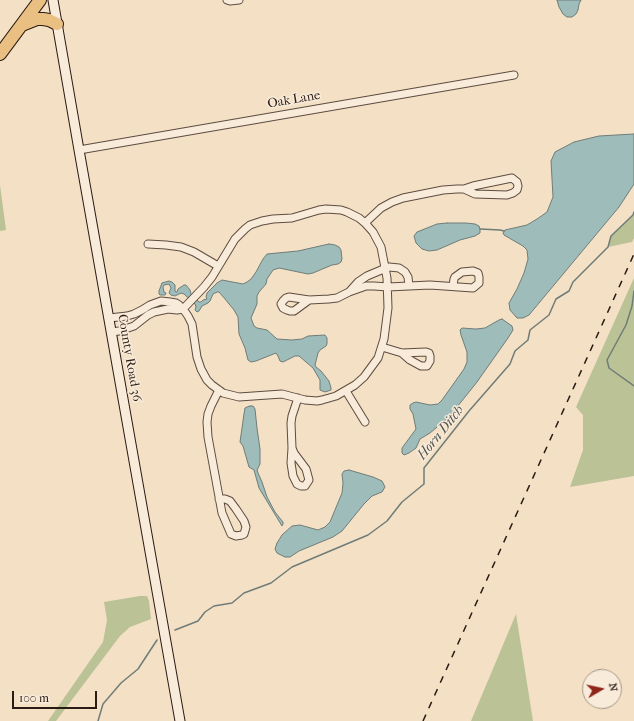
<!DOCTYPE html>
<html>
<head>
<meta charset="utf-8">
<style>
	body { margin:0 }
	#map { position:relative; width:634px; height:721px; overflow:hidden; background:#f4e0c5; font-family:"IM FELL French Canon",serif }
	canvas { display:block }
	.north { position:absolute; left:582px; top:669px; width:40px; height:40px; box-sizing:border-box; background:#f8ebd9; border:1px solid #a6988b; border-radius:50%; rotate:81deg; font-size:11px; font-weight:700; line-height:16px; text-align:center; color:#2b1b15 }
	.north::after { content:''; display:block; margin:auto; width:14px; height:18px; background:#8f2418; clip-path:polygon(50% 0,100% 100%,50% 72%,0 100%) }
	.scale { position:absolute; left:12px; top:691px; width:85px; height:18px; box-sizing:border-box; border:2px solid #2b1b15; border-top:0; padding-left:5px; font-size:12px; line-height:14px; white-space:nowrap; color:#2b1b15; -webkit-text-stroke:3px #f8ebd9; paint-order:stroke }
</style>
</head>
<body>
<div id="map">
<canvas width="634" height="721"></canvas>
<div class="north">N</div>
<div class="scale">100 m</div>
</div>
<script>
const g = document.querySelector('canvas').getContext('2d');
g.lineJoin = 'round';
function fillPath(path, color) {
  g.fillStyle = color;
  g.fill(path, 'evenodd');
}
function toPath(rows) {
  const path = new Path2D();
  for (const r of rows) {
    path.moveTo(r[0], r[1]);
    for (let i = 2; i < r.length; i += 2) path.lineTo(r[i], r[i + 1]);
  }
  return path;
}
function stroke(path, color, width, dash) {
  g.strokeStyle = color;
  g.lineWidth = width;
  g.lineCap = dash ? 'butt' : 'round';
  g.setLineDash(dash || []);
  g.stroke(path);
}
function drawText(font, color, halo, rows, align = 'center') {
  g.font = font + ' "IM FELL French Canon",serif';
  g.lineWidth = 3;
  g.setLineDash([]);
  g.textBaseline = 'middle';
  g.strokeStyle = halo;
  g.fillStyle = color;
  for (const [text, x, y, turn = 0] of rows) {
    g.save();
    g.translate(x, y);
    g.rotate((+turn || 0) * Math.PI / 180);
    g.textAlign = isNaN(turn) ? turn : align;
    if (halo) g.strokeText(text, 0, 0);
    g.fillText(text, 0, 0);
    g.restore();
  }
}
const green = toPath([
	[0,185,6,230,0,231],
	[634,212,634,238,632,242,608,247,611,236,633,215],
	[634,278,634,476,570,487,583,450,583,415,576,407],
	[140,596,147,596,149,601,151,619,130,627,120,636,56,721,48,721,103,642,107,620,104,602],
	[516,614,533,721,471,721]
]);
const water = toPath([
	[557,0,581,0,579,4,578,10,576,14,572,17,567,17,563,14,559,7,557,0],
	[634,134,634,184,619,207,529,315,523,318,517,318,510,310,509,303,517,289,524,273,528,259,527,250,523,246,504,235,503,233,505,230,527,225,537,219,547,212,553,197,551,161,555,152,574,142,599,136,634,134],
	[447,223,466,223,475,224,479,226,480,229,480,233,475,236,460,240,437,250,429,251,422,249,416,243,414,236,417,232,437,224,447,223],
	[329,244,335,245,339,247,341,250,342,259,341,262,338,264,332,265,313,273,308,274,279,268,273,270,267,279,266,284,259,292,257,296,257,304,251,318,254,326,257,328,267,330,277,339,292,340,302,339,308,336,325,335,327,338,327,344,326,346,320,350,318,353,315,365,316,367,321,371,329,381,331,388,331,390,325,392,320,390,320,380,313,368,299,356,295,356,283,362,280,361,278,356,276,353,256,361,251,362,248,360,245,348,239,334,238,317,234,310,225,299,219,292,217,292,213,294,210,301,208,303,202,306,199,311,197,312,195,310,196,307,195,304,184,294,181,293,175,296,171,295,169,293,171,288,169,284,164,285,163,287,164,292,166,293,165,295,160,295,159,294,159,291,162,283,169,281,172,282,175,285,175,291,176,292,177,292,178,289,184,285,186,285,190,290,191,294,199,302,201,302,203,300,207,299,206,297,207,293,217,283,222,280,243,284,247,282,251,279,256,272,263,259,267,254,298,251,329,244],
	[502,319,512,326,513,330,508,338,477,382,449,417,430,433,420,439,416,448,409,453,404,455,402,453,402,448,416,429,413,414,410,409,410,405,413,403,416,402,430,405,438,404,442,400,464,369,467,362,467,352,461,335,460,330,462,328,476,329,485,328,499,320,502,319],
	[250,406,253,406,255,409,257,428,260,449,260,464,257,470,258,473,262,482,267,497,275,512,283,522,283,524,282,526,259,488,254,470,249,467,243,446,240,442,244,414,245,408,247,407,250,406],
	[349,470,373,477,382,481,385,487,382,492,372,496,364,504,342,531,333,537,299,551,290,557,285,557,277,553,275,549,277,543,282,535,292,526,300,525,318,530,325,527,330,522,342,493,343,483,342,474,344,471,349,470]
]);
const stream = toPath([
	[480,229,500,230,504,231],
	[634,291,632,306,626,325,607,360,609,368,634,386],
	[175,630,198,621,205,612,214,606,232,603,244,593,271,583,292,567,368,535,387,521,402,502,424,484,424,468,469,411,510,364,515,351,528,340,530,330,549,315,556,299,569,291,573,282,608,247,611,236,633,215,634,212],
	[98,721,103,704,121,683,138,669,157,640]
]);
const street = toPath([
	[227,0,230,1,239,0],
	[79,150,514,75],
	[326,209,341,210,347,212,359,218,365,223,373,232,381,247,387,278,388,308,384,339,378,358,364,377,355,385,336,396,322,400,317,401,305,400,282,394,239,397,223,393,212,385,207,380,201,369,197,357,192,324,188,316,183,309,204,287,212,277,235,239,245,229,250,225,262,221,273,219,292,218,319,210,326,209],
	[365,223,381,208,392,202,403,198,443,190,457,189,464,189,475,194,507,195,513,193,517,190,518,186,517,182,512,178,473,186,464,189],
	[148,244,166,245,181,247,194,252,218,266],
	[349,292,358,282,367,276,386,268,389,267,399,268,405,272,408,277,409,286],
	[309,300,294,311,290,311,287,310,283,308,281,304,283,301,286,298,289,297,309,300,329,299,337,298,349,292,366,286,374,286,388,287,430,285,473,288,479,283,479,277,478,273,473,271,462,272,455,277,454,279,453,286],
	[109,318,127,316,134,314,142,310,150,305,161,301,170,302,176,303,179,305,183,309,177,310,168,309,154,312,148,315,134,326,119,331,111,332],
	[382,347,402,353,426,352,429,353,430,356,430,361,427,366,421,366,410,360,402,353],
	[346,391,365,422],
	[292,448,294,453,306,469,309,480,305,486,301,486,297,484,293,476,291,463,292,448,291,423,292,416,298,398],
	[219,499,225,499,230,501,236,509,244,521,246,527,244,534,242,535,236,536,231,534,222,513,208,437,207,422,208,414,211,406,219,390]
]);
const secondary = toPath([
	[53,0,79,150,180,721]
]);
const highway = toPath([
	[22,25,37,19,43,19,49,20,57,24],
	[0,54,40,0]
]);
const rail = toPath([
	[423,721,634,254]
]);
const streetNames = [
	["Oak Lane",294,100,-10],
	["County Road 36",129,358,80]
];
const waterNames = [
	["Horn Ditch",441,433,-51]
];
fillPath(green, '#bac296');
fillPath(water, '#9dbcba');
stroke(water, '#6f7c78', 1);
stroke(stream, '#6f7c78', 1.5);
stroke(street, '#5d4c41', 9);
stroke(secondary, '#2b1b15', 11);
stroke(highway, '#2b1b15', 14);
stroke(street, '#f8ebd9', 7);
stroke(secondary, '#f8ebd9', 9);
stroke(highway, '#eac082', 12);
stroke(rail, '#2b1b15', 1.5, [7, 7]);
drawText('13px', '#2b1b15', '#f8ebd9', streetNames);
drawText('italic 14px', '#53534f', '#f8ebd9', waterNames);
</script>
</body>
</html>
